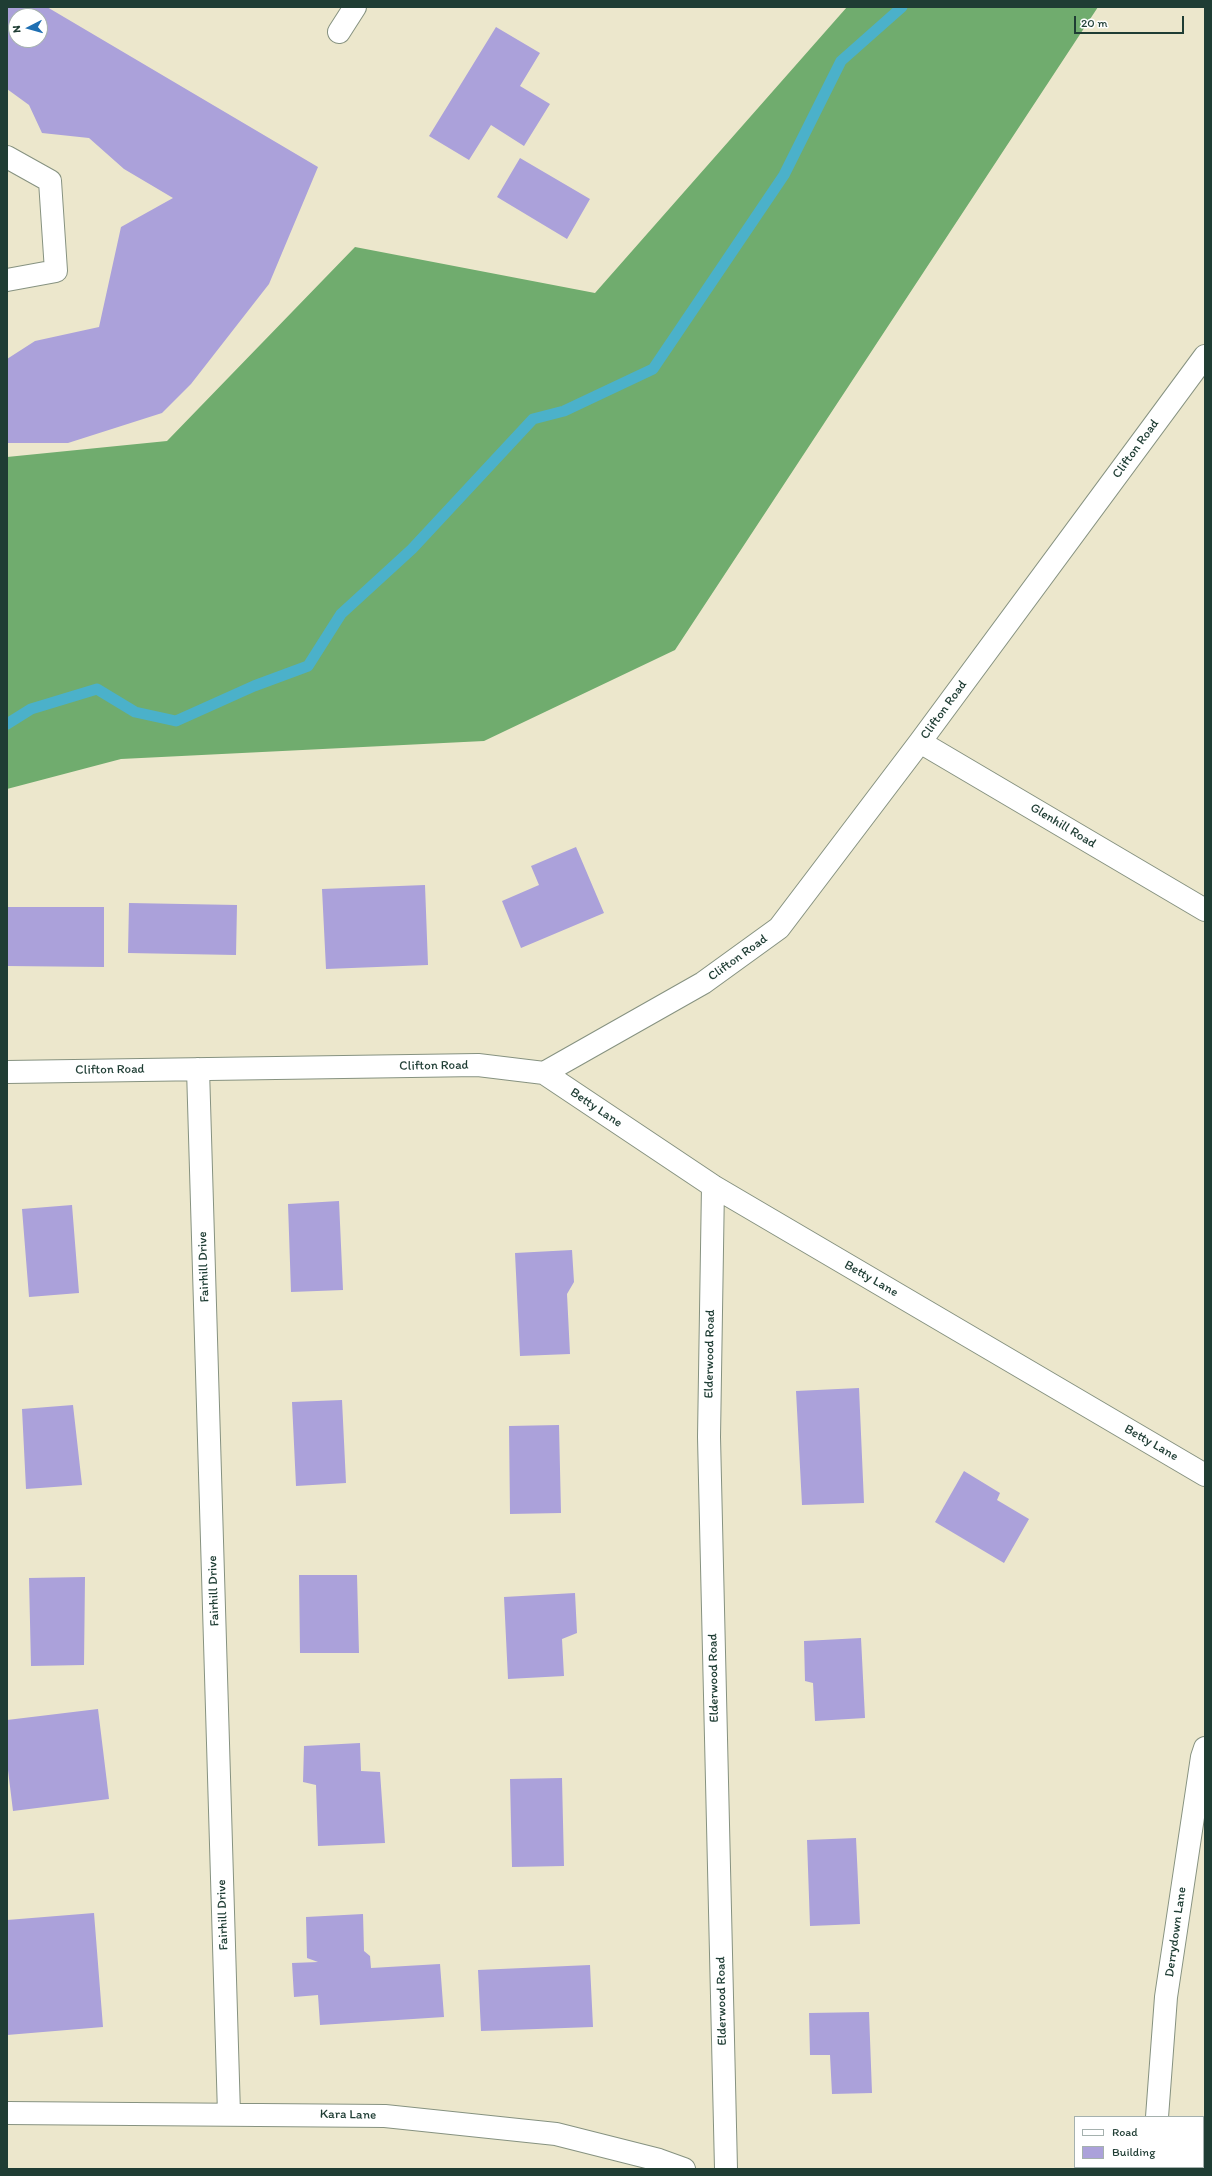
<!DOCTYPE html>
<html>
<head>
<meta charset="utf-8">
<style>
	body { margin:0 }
	#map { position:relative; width:1212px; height:2176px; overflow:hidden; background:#ece7cc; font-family:Itim,sans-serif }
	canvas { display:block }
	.frame { position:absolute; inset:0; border:8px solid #1f3d34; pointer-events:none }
	.legend { position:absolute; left:1074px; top:2116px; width:130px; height:52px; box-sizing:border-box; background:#fff; border:1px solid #a5b1ae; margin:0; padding:5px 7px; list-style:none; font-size:12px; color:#1f3d34 }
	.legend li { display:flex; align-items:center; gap:8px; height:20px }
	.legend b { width:20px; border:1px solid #a5b1ae }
	.north { position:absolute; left:8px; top:8px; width:40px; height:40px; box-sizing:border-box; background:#fff; border:1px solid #a5b1ae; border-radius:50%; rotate:264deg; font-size:11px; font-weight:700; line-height:16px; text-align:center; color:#1f3d34 }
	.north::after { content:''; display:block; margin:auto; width:14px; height:18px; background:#1f6fb2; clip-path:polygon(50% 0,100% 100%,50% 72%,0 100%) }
	.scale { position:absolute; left:1074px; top:16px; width:110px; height:18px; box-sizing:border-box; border:2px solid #1f3d34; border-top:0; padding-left:5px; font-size:12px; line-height:14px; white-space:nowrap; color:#1f3d34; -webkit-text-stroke:3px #fff; paint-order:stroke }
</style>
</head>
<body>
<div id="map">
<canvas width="1212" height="2176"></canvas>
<div class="frame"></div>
<ul class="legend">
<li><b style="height:5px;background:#fff"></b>Road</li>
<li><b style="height:11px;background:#aba1da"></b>Building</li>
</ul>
<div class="north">N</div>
<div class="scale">20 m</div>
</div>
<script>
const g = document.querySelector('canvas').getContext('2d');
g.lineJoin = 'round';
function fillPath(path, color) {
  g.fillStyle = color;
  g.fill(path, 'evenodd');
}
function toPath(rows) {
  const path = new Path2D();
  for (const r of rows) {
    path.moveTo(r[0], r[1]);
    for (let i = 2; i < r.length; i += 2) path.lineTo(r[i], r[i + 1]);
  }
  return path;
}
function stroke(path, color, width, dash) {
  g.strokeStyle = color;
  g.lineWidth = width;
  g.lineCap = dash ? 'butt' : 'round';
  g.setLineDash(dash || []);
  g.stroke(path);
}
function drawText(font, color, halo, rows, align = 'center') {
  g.font = font + ' Itim,sans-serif';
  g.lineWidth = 4;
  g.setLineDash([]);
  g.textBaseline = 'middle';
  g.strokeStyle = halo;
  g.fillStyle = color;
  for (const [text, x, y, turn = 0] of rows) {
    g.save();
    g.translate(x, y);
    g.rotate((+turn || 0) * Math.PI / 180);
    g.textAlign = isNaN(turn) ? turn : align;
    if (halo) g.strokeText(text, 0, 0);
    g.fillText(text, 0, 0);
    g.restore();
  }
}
const forest = toPath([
	[847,7,1098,7,675,650,484,741,121,759,7,789,7,457,167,441,355,247,595,293]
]);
const stream = toPath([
	[7,724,31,709,97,689,135,712,176,721,254,686,308,666,341,614,412,549,533,419,564,411,653,369,784,175,841,61,902,7]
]);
const building = toPath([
	[7,7,47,7,318,167,269,284,191,384,162,413,68,443,7,443,7,359,35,341,99,327,121,227,173,198,124,169,89,138,42,133,29,105,7,89],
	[16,16,40,16,40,40,16,40],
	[496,27,540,53,520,86,550,104,524,146,491,125,469,160,429,136],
	[520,158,590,199,567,239,497,197],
	[576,847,604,913,521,948,502,901,539,885,531,866],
	[425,885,428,965,326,969,322,889],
	[129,903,237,905,236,955,128,953],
	[7,907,104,907,104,967,7,966],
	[339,1201,343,1290,291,1292,288,1204],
	[72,1205,79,1293,29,1297,22,1209],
	[572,1250,574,1282,567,1294,570,1354,520,1356,515,1253],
	[859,1388,864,1503,802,1505,796,1391],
	[342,1400,346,1483,296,1486,292,1402],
	[73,1405,82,1485,26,1489,22,1409],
	[559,1425,561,1513,510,1514,509,1426],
	[964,1471,1000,1493,997,1500,1029,1519,1004,1563,935,1522],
	[299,1575,357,1575,359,1653,300,1653],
	[85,1577,84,1665,31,1666,29,1578],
	[575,1593,577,1633,562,1639,564,1676,508,1679,504,1597],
	[861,1638,865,1718,815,1721,813,1683,805,1681,804,1641],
	[98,1709,109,1799,13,1811,7,1762,7,1720],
	[360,1743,361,1771,380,1772,385,1843,318,1846,316,1785,303,1782,304,1746],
	[562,1778,564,1866,512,1867,510,1779],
	[856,1838,860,1924,810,1926,807,1840],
	[94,1913,103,2027,7,2035,7,1920],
	[363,1914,364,1951,370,1956,371,1968,440,1964,444,2017,320,2025,318,1995,294,1997,292,1963,318,1962,307,1958,306,1917],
	[590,1965,593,2027,481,2031,478,1970],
	[869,2012,872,2093,832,2094,830,2055,810,2055,809,2013]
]);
const lane = toPath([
	[7,157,50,181,56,271,7,280]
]);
const street = toPath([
	[339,32,355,7],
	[920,742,1205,910],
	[198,1069,229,2114],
	[7,1072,478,1065,544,1073,703,983,779,928,920,742,1205,356],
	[544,1073,713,1186,1205,1475],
	[713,1186,709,1437,726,2169],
	[7,2113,385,2116,556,2134,659,2160,684,2169],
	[1157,2117,1166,1997,1202,1757,1205,1748],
	[1153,2169,1153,2167]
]);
const streetNames = [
	["Clifton Road",1136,449,-54],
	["Clifton Road",944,710,-54],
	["Glenhill Road",1063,826,31],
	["Clifton Road",738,958,-36],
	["Clifton Road",434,1066,-1],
	["Clifton Road",110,1070,-1],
	["Betty Lane",596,1108,34],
	["Fairhill Drive",204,1267,-92],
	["Betty Lane",871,1279,30],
	["Elderwood Road",710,1354,-89],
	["Betty Lane",1151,1443,30],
	["Fairhill Drive",214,1591,-92],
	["Elderwood Road",714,1678,-91],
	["Fairhill Drive",223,1915,-92],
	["Derrydown Lane",1176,1932,-82],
	["Elderwood Road",722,2001,-91],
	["Kara Lane",348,2115,1]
];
fillPath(forest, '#70ac6e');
stroke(stream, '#4bb1ca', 11);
fillPath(building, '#aba1da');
stroke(lane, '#869280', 24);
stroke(street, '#869280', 24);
stroke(lane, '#fff', 22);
stroke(street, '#fff', 22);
drawText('13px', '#1f3d34', '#fff', streetNames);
</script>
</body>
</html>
